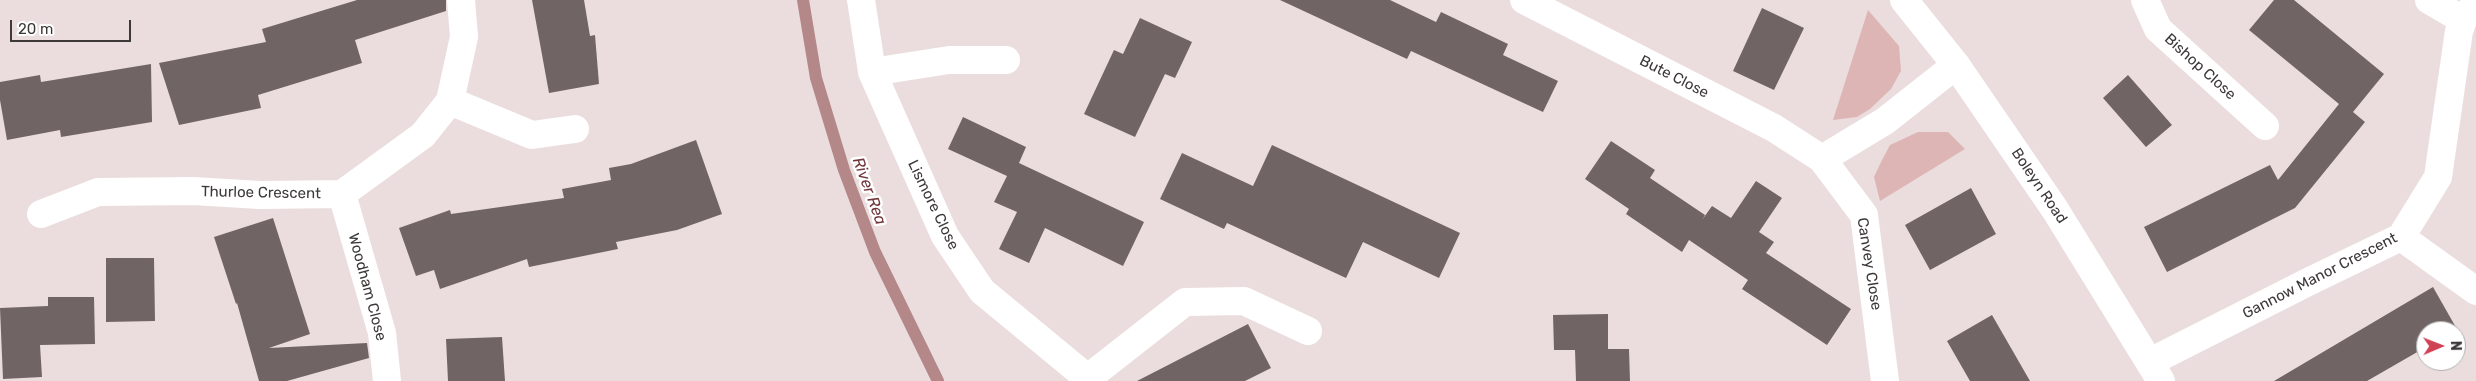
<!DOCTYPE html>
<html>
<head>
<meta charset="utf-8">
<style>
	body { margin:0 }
	#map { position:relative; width:2476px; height:381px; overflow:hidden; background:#ebdddd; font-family:Rubik,sans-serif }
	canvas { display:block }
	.north { position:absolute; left:2416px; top:321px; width:50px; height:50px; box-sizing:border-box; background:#fff; border:1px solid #b2b0b0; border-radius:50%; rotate:89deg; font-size:14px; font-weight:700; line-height:20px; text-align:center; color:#3e3939 }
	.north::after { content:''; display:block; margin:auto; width:18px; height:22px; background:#d14154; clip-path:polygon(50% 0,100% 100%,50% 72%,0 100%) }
	.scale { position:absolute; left:10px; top:20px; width:121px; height:22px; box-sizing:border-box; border:2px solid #3e3939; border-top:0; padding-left:6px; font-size:15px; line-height:18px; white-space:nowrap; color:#3e3939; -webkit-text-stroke:4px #fff; paint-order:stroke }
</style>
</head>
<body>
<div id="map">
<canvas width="2476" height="381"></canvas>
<div class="north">N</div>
<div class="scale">20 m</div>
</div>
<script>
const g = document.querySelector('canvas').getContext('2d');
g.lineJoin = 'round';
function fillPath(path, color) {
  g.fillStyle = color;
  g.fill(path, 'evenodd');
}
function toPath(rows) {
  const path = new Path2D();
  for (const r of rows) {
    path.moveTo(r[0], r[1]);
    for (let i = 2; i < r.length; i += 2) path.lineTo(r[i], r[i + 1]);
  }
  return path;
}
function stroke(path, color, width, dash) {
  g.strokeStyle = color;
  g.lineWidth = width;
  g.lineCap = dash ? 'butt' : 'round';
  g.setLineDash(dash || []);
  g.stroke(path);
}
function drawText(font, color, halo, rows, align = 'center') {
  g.font = font + ' Rubik,sans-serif';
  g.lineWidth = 5;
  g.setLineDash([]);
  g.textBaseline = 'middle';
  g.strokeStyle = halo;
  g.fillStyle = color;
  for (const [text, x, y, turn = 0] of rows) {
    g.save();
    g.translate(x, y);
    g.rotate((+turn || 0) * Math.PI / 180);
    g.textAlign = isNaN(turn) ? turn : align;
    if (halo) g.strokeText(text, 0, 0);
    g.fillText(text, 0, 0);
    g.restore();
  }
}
const green = toPath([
	[1868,10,1899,46,1901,71,1891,89,1870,109,1857,117,1833,120],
	[1918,132,1948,132,1965,149,1880,201,1874,177,1881,162,1890,145]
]);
const stream = toPath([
	[803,0,816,78,844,170,875,252,938,381]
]);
const building = toPath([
	[357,0,446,0,446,11,355,40,362,63,258,95,261,108,179,125,159,63,266,42,262,29],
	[532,0,584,0,590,36,595,35,599,84,549,93],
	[1280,0,1390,0,1436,22,1441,12,1508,44,1503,55,1558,81,1543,112,1411,51,1407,59],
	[2274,0,2294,0,2384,74,2353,112,2365,122,2295,208,2167,272,2144,227,2270,165,2278,180,2339,104,2249,30],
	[1762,8,1804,28,1774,90,1733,71],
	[1140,18,1192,42,1175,78,1165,74,1135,137,1084,114,1114,50,1123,54],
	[151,64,152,122,61,137,60,130,7,140,0,100,0,82,40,75,41,82],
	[2128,75,2172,125,2146,147,2103,98],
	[963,117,1026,147,1019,163,1144,222,1123,266,1045,228,1029,263,999,249,1017,212,994,202,1007,176,948,149],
	[696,140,722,214,677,230,616,242,618,249,529,267,527,259,440,289,434,270,416,276,399,228,450,210,451,214,564,198,562,189,611,180,609,168,631,164],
	[1611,141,1655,170,1650,178,1705,215,1702,220,1712,206,1731,218,1756,181,1782,198,1759,232,1774,242,1766,253,1851,309,1827,345,1742,289,1748,280,1689,240,1682,252,1626,214,1629,209,1585,179],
	[1272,145,1460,233,1439,278,1363,242,1346,278,1227,223,1224,229,1160,199,1182,153,1253,186],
	[1971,188,1996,234,1930,270,1905,225],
	[273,218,310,334,269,348,367,343,369,358,287,381,259,381,237,303,236,304,214,237],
	[106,258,154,258,155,321,106,322],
	[2433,287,2458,331,2426,331,2426,347,2367,381,2274,381],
	[48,297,94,297,95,344,40,345,42,377,3,379,0,308,48,306],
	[1608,314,1608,349,1629,349,1630,381,1576,381,1575,350,1554,350,1553,315],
	[1992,315,2030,381,1970,381,1947,341],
	[1248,324,1271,368,1245,381,1137,381],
	[502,337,505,381,448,381,446,339]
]);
const minor = toPath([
	[861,0,872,72,945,236,982,291,1091,381],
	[1524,0,1774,128,1822,159,1864,215,1885,381],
	[2145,0,2158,29,2265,126],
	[2429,0,2463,20],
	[872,72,949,60,1006,60],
	[450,101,532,135,575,129],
	[1822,159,1885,121,1956,65],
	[342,194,382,333,387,381],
	[41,214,98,192,193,191,260,195,342,194,423,135,450,101,464,37,461,0],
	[2401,237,2476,291],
	[2150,362,2310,281,2401,237,2438,177,2459,31,2463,20,2476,3],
	[1088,378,1185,302,1244,301,1308,331]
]);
const tertiary = toPath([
	[1904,0,1956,65,2054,208,2161,381]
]);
const streetNames = [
	["Bishop Close",2200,67,42],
	["Bute Close",1674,77,27],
	["Boleyn Road",2039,186,56],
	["Thurloe Crescent",261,193,1],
	["Lismore Close",933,205,64],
	["Canvey Close",1869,264,81],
	["Gannow Manor Crescent",2320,276,-27],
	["Woodham Close",367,287,75]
];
const waterNames = [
	["River Rea",869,191,70]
];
fillPath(green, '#deb5b5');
stroke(stream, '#b48788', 12);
fillPath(building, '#706464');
stroke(minor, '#fff', 28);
stroke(tertiary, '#fff', 28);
drawText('15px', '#3e3939', '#fff', streetNames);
drawText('italic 16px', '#72363a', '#fff', waterNames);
</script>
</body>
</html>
